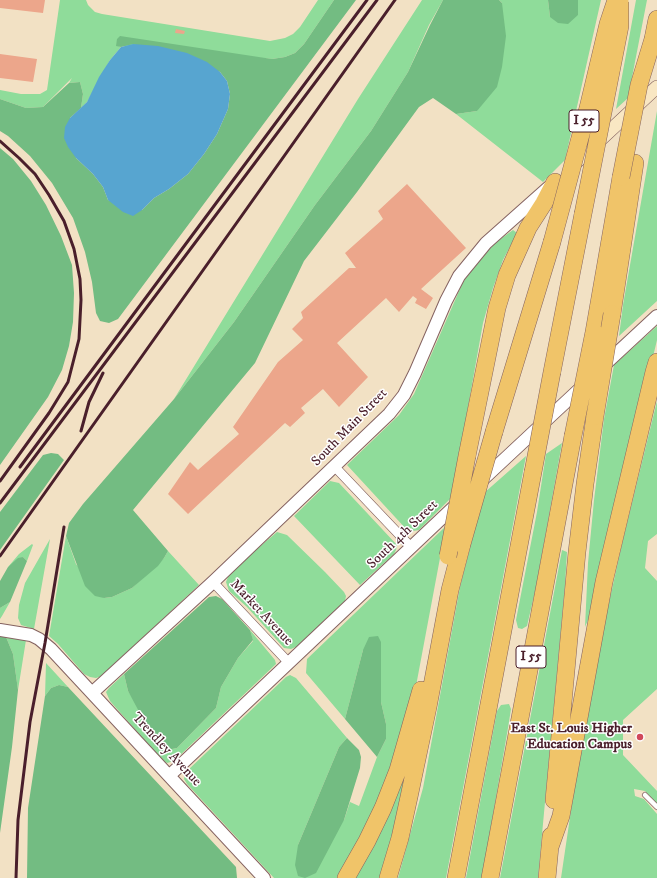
<!DOCTYPE html>
<html>
<head>
<meta charset="utf-8">
<style>
	body { margin:0 }
	canvas { display:block; background:#f2e1c4 }
</style>
</head>
<body>
<canvas width="657" height="878"></canvas>
<script>
const g = document.querySelector('canvas').getContext('2d');
g.lineJoin = 'round';
function fillPath(path, color) {
  g.fillStyle = color;
  g.fill(path, 'evenodd');
}
function toPath(rows) {
  const path = new Path2D();
  for (const r of rows) {
    path.moveTo(r[0], r[1]);
    for (let i = 2; i < r.length; i += 2) path.lineTo(r[i], r[i + 1]);
  }
  return path;
}
function stroke(path, color, width, dash) {
  g.strokeStyle = color;
  g.lineWidth = width;
  g.lineCap = dash ? 'butt' : 'round';
  g.setLineDash(dash || []);
  g.stroke(path);
}
function drawText(font, color, halo, rows, align = 'center') {
  g.font = font + ' "IM FELL DW Pica",serif';
  g.lineWidth = 3;
  g.setLineDash([]);
  g.textBaseline = 'middle';
  g.strokeStyle = halo;
  g.fillStyle = color;
  for (const [text, x, y, turn = 0] of rows) {
    g.save();
    g.translate(x, y);
    g.rotate((+turn || 0) * Math.PI / 180);
    g.textAlign = isNaN(turn) ? turn : align;
    if (halo) g.strokeText(text, 0, 0);
    g.fillText(text, 0, 0);
    g.restore();
  }
}
const green = toPath([
	[60,0,86,0,88,5,95,12,102,14,270,41,285,38,293,34,300,27,318,0,334,0,304,44,295,53,285,57,272,59,116,45,121,47,110,60,87,102,81,108,83,94,80,82,69,83,72,78,43,107,26,108,0,99,0,90,21,94,40,94,47,90],
	[422,0,443,0,429,25,408,72,371,131,315,205,234,322,174,399,358,99],
	[499,0,548,0,550,17,578,15,578,0,601,0,565,160,543,182,456,114,477,111,502,3],
	[636,0,647,0,628,98,616,109],
	[657,111,657,301,619,336,623,305],
	[513,230,517,233,503,260,493,288,483,323,452,497,419,530,413,531,407,530,347,465,399,415,414,394,463,282,477,263,495,243],
	[657,326,657,340,593,608,585,627,588,563,594,500,604,419,614,365],
	[657,401,657,534,648,541,645,568,657,581,657,689,623,720,623,755,657,791,657,804,645,791,634,789,635,796,644,799,657,814,657,878,561,878,578,763,599,648,622,544],
	[562,443,536,587,527,626,522,629,518,628,516,620,537,512,546,454],
	[526,456,446,878,398,878,423,788,460,587,484,493],
	[330,481,339,483,397,545,396,550,394,554,360,585,294,516],
	[446,526,413,702,387,784,339,878,274,878,187,784,184,779,185,775,188,770,286,677,290,675,296,678,347,738,339,747,298,845,344,820,350,802,359,806,377,757,386,739,386,724,381,702,363,650,345,719,306,673,307,659],
	[277,532,287,535,325,572,344,592,346,596,345,601,298,646,291,649,284,648,247,607,229,591,226,582,230,572],
	[66,536,76,564,104,598,112,597,132,588,164,558,168,551,199,585,102,676,96,678,90,677,84,674,58,644,49,636],
	[50,539,34,629,21,625,18,618,19,605,25,583],
	[32,544,33,545,27,561,23,557,8,567,19,554],
	[562,550,567,552,565,585,538,878,500,878],
	[10,602,2,616,0,619,0,608],
	[250,630,275,660,276,664,174,761,167,763,161,759,110,701,106,692,109,688,124,674,128,691,167,750,177,748,216,708,221,687,238,658,253,641],
	[6,637,26,640,18,690,13,654],
	[46,663,68,687,59,685,51,688,45,696],
	[509,704,511,709,508,728,482,878,466,878,497,711,501,705],
	[405,774,408,775,382,878,354,878]
]);
const forest = toPath([
	[334,0,356,0,118,319,109,323,100,321,96,313,92,282,85,252,73,218,52,183,30,156,8,136,0,131,0,99,26,108,43,107,69,83,80,82,83,94,81,108,70,118,76,158,93,174,103,187,108,200,142,210,154,198,169,189,188,174,204,154,217,134,228,109,230,94,227,81,220,72,133,44,121,47,116,46,117,39,120,36,272,59,285,57,295,53,304,44],
	[443,0,499,0,502,3,506,36,502,67,497,87,477,111,456,114,433,98,419,107,357,192,304,261,255,363,133,510,168,551,164,558,158,566,132,588,112,597,104,598,95,596,85,586,66,536,69,523,83,504,174,399,234,322,315,205,371,131,408,72,430,25],
	[548,0,578,0,578,15,568,24,558,23,550,17],
	[0,148,13,159,31,181,46,205,61,236,72,265,74,293,73,322,69,346,62,370,48,397,0,465],
	[51,453,58,454,64,460,0,550,0,512,43,455],
	[23,557,27,561,10,602,0,608,0,581,8,567,18,558],
	[216,596,222,599,250,630,253,640,238,658,221,687,216,708,177,748,167,750,151,734,128,691,124,674,209,597],
	[0,636,6,637,13,654,18,690,12,747,0,833],
	[378,636,381,642,381,702,386,724,386,739,377,757,345,719,363,650,369,637],
	[59,685,68,687,236,867,237,878,27,878,28,808,45,696,51,688],
	[347,738,359,750,361,757,360,768,344,820,316,873,305,878,298,876,295,865,298,845,339,747]
]);
const water = toPath([
	[133,44,158,46,187,53,207,62,220,72,227,81,230,94,228,109,217,134,204,154,188,174,169,189,154,198,142,210,133,216,123,212,108,200,103,187,93,174,76,158,68,147,64,138,65,127,70,118,87,102,99,77,110,60,121,47]
]);
const building = toPath([
	[0,0,45,0,43,13,0,8],
	[176,29,185,31,184,34,175,33],
	[0,54,37,59,33,82,0,78],
	[407,184,466,248,421,289,433,298,426,309,415,303,417,299,413,296,399,312,386,298,337,343,368,377,339,407,323,389,301,408,305,413,290,427,285,423,188,514,168,494,190,462,198,470,239,434,233,427,278,362,303,340,292,329,303,318,301,312,349,268,356,268,345,253,383,219,378,211]
]);
const service = toPath([
	[645,795,657,807]
]);
const minor = toPath([
	[335,467,411,547],
	[213,582,289,663]
]);
const tertiary = toPath([
	[602,367,657,316],
	[480,482,585,384],
	[0,630,31,635,39,639,51,649,264,878],
	[92,693,213,582,389,414,404,395,415,373,446,301,459,276,486,243,549,187],
	[169,776,459,502]
]);
const secondary = toPath([
	[572,166,657,87]
]);
const motorway = toPath([
	[653,39,657,19],
	[612,314,635,163],
	[594,332,621,177],
	[552,372,583,214],
	[494,432,552,242],
	[467,456,497,308,507,275,528,228,544,203,555,182],
	[554,800,577,552,585,484,595,416],
	[550,847,561,816,604,582,654,372,657,362],
	[346,878,367,841,383,808,398,770,421,690],
	[388,878,400,838,409,797,428,707,450,590,462,544],
	[456,878,533,472],
	[490,878,573,436],
	[547,878,551,836]
]);
const rail = toPath([
	[0,141,19,158,35,174,49,195,64,221,74,249,80,279,81,300,79,339,68,382,49,413,0,481],
	[81,431,89,402,103,373],
	[20,467,367,0],
	[0,503,377,0],
	[0,556,395,0],
	[16,878,18,820,30,722,45,643,64,527]
]);
const motorwayBridge = toPath([
	[621,177,639,85,653,39],
	[583,214,620,26,620,2],
	[552,242,588,108,608,24,616,0],
	[595,416,612,314],
	[573,436,594,332],
	[533,472,552,372],
	[462,544,494,432],
	[448,556,467,456]
]);
const markers = [
	[640,737,4,"#d1495b"]
];
const shields = [
	[584,121,30],
	[531,657,30]
];
const shieldNames = [
	["I 55",584,121],
	["I 55",531,657]
];
const streetNames = [
	["South Main Street",350,428,-46],
	["South 4th Street",403,535,-44],
	["Market Avenue",261,613,47],
	["Trendley Avenue",166,750,47]
];
const poiNames = [
	["East St. Louis Higher",632,729],
	["Education Campus",632,745]
];
fillPath(green, '#8fdc9a');
fillPath(forest, '#73bc82');
fillPath(water, '#57a5d0');
fillPath(building, '#eca68b');
stroke(service, '#856361', 6);
stroke(minor, '#856361', 10);
stroke(tertiary, '#856361', 14);
stroke(secondary, '#856361', 14);
stroke(motorway, '#856361', 18);
stroke(service, '#fff', 4.5);
stroke(minor, '#fff', 9);
stroke(tertiary, '#fff', 12);
stroke(secondary, '#f9e7c3', 13);
stroke(motorway, '#f0c469', 17);
stroke(rail, '#4a1f2b', 3);
stroke(motorwayBridge, '#856361', 18, []);
stroke(motorwayBridge, '#f0c469', 17);
for (const [x, y, r, color] of markers) {
  const dot = new Path2D();
  dot.arc(x, y, r, 0, 2 * Math.PI);
  g.fillStyle = color;
  g.fill(dot);
  stroke(dot, '#fff', 1.5);
}
for (const [x, y, w] of shields) {
  const box = new Path2D();
  box.roundRect(x - w / 2, y - 11, w, 22, 3);
  g.fillStyle = '#fff';
  g.fill(box);
  stroke(box, '#4a1f2b', 1);
}
drawText('bold 13px', '#4a1f2b', null, shieldNames);
drawText('14px', '#4a1f2b', '#fff', streetNames);
drawText('bold 14px', '#4a1f2b', '#fff', poiNames, 'right');
</script>
</body>
</html>
